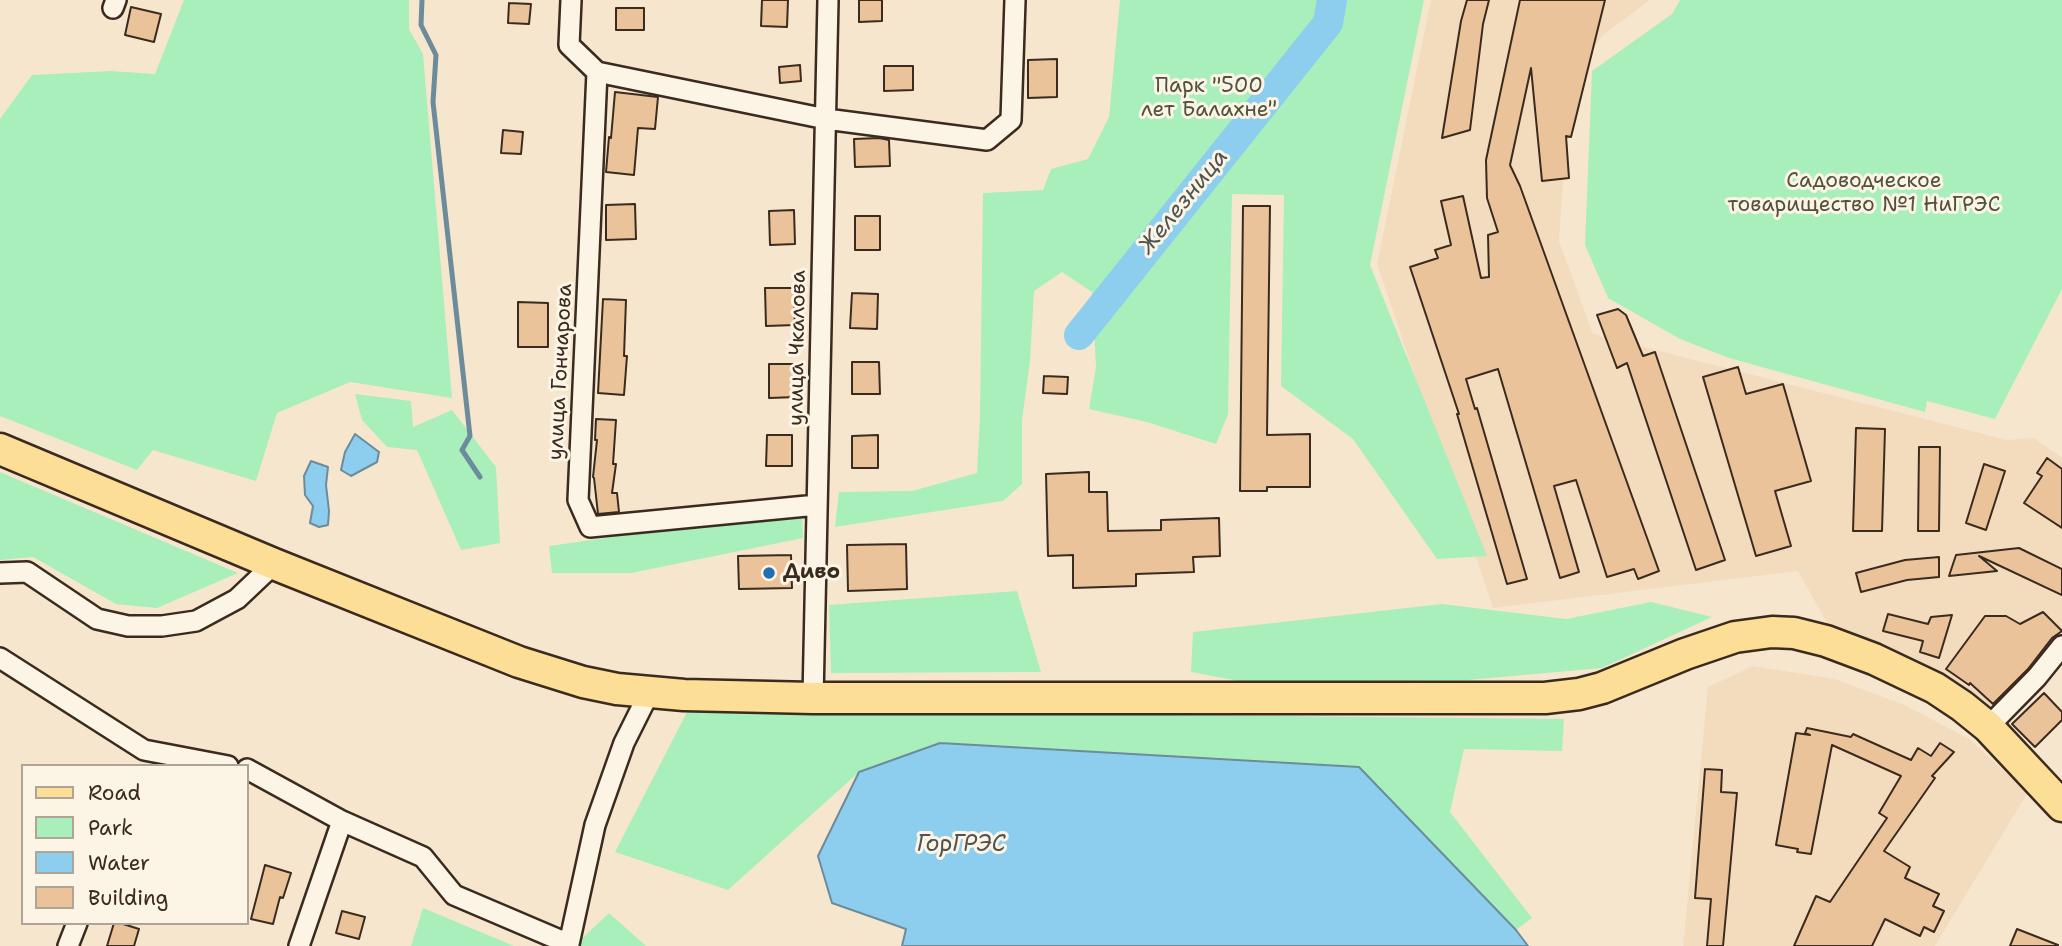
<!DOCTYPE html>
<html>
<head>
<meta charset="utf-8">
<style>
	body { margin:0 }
	#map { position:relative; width:2062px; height:946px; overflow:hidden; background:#f7e6ce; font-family:"Shantell Sans",sans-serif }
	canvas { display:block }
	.legend { position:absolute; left:21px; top:764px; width:228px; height:161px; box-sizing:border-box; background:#fcf5e5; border:2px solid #afa495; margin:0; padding:9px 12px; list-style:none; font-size:21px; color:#3b2a1e }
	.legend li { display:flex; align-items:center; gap:14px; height:35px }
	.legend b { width:35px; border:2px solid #afa495 }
</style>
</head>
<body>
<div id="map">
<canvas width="2062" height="946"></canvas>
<ul class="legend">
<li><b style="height:9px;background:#fcde96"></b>Road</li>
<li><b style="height:19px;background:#a9efbb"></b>Park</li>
<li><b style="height:19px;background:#8dceee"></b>Water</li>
<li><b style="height:19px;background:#eac39a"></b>Building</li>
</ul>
</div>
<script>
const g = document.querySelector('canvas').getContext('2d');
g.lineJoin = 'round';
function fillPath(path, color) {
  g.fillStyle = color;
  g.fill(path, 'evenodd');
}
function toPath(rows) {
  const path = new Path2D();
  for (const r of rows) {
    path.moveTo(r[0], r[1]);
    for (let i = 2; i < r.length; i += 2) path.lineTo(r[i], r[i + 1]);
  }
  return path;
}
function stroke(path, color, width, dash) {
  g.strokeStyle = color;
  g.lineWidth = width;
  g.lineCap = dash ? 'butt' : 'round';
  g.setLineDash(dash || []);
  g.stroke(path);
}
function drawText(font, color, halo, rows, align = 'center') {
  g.font = font + ' "Shantell Sans",sans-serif';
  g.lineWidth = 6;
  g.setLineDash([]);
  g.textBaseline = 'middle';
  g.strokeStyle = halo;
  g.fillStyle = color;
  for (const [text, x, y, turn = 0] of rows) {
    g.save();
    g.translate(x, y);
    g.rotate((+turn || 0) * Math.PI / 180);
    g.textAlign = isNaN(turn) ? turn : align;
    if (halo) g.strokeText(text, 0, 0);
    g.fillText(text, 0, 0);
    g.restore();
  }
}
const built = toPath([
	[1431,0,1650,0,1603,35,1570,81,1559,241,1593,334,2007,440,2034,438,2062,458,2062,640,1995,714,1832,632,1798,571,1493,608,1377,264],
	[1753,666,1835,679,1907,706,1969,739,2028,792,1935,946,1683,946,1708,687]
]);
const green = toPath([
	[184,0,409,0,409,29,423,54,452,398,350,382,277,413,256,481,153,450,137,470,0,416,0,119,32,75,111,71,155,74],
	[1120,0,1424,0,1370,265,1487,556,1437,559,1353,439,1281,386,1284,195,1232,194,1228,414,1216,444,1147,422,1089,409,1096,367,1092,292,1062,272,1034,291,1030,361,1022,420,1022,484,1003,501,835,527,839,492,912,491,977,473,980,416,983,193,1043,190,1051,169,1088,159,1109,117],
	[1680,0,2062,0,2062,289,1995,419,1927,401,1925,412,1729,358,1680,339,1608,298,1585,245,1592,71,1672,14],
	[355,394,411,401,413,427,452,410,496,467,500,543,461,550,417,450,387,447,362,420],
	[0,472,238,573,157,608,116,604,33,557,0,560],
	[802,514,803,538,631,573,552,573,549,546,733,520],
	[1017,591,1041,672,831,673,829,605],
	[1651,602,1712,617,1602,668,1468,680,1244,682,1191,672,1193,632,1442,604,1566,619],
	[688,710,1564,719,1562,751,1464,749,1450,812,1532,918,1516,930,1359,767,940,743,859,772,728,890,615,852],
	[423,908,514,946,411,946],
	[609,913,646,946,574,946]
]);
const water = toPath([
	[355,434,379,452,377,462,351,476,341,470,345,452,355,434],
	[311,461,328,467,326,485,329,511,328,525,319,527,310,523,313,506,305,495,304,476,311,461],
	[940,743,1359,767,1516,930,1528,946,902,946,906,929,832,903,818,856,859,772,940,743]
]);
const stream = toPath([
	[422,0,421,25,436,55,433,102,470,436,462,450,480,477]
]);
const river = toPath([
	[1079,335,1328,23,1332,0]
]);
const building = toPath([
	[762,0,788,0,787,27,761,26,762,0],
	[859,0,882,0,882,21,859,22,859,0],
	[1467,0,1489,0,1483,24,1470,130,1442,138,1461,21,1467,0],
	[1520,0,1605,0,1571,137,1566,136,1569,178,1542,181,1531,68,1510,165,1520,186,1659,571,1638,579,1634,569,1607,577,1576,480,1554,486,1579,572,1560,578,1498,369,1466,379,1475,409,1477,408,1527,579,1507,584,1457,414,1459,414,1410,267,1438,258,1435,250,1451,245,1441,201,1463,196,1481,278,1489,277,1488,235,1498,232,1487,198,1486,160,1520,0],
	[509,3,531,4,529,24,508,23,509,3],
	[131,7,161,14,154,42,125,35,131,7],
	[616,8,644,8,644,30,616,30,616,8],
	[1057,59,1057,97,1028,98,1028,60,1057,59],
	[800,65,801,81,780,83,779,67,800,65],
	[884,66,913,66,913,90,884,91,884,66],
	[615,92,658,97,655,129,638,128,634,175,606,172,609,137,611,138,615,92],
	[503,130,523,132,521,154,501,153,503,130],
	[879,138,889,140,890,166,855,167,854,139,879,138],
	[635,204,636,239,606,240,606,205,635,204],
	[1243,206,1270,206,1267,435,1310,434,1310,487,1267,487,1267,491,1240,491,1243,206],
	[794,210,795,244,770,245,769,211,794,210],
	[855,216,880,216,880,250,855,250,855,216],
	[765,288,794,288,795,325,766,326,765,288],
	[852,293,878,294,877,329,850,328,852,293],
	[603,299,626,300,624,356,627,356,624,395,598,393,603,299],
	[518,302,548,303,548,347,518,347,518,302],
	[1618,309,1626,315,1643,356,1655,352,1725,560,1696,570,1627,363,1617,368,1597,315,1618,309],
	[852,362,879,362,880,394,852,394,852,362],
	[769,364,797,364,797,397,769,398,769,364],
	[1738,367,1746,394,1783,384,1811,481,1775,491,1791,546,1756,556,1703,377,1738,367],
	[1044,376,1068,377,1067,394,1043,393,1044,376],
	[596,419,616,420,613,464,616,464,612,493,617,493,619,512,598,514,594,478,593,477,597,440,595,440,596,419],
	[1856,428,1885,429,1882,531,1853,531,1856,428],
	[767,435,792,435,792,466,766,466,767,435],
	[878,435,878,468,852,468,852,436,878,435],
	[1919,447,1940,447,1939,531,1918,531,1919,447],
	[2047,458,2062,469,2062,528,2024,503,2042,476,2037,473,2047,458],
	[1984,464,2005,471,1986,530,1966,523,1984,464],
	[1089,472,1089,492,1107,492,1108,531,1161,530,1161,520,1219,518,1220,556,1193,557,1194,572,1136,574,1136,586,1073,588,1073,555,1048,556,1046,474,1089,472],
	[906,544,907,589,848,591,847,545,906,544],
	[2019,548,2062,569,2062,595,1979,556,1997,571,1949,576,1956,555,2019,548],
	[791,555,792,588,739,589,738,556,791,555],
	[1939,557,1939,577,1907,580,1861,592,1856,573,1905,560,1939,557],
	[2043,612,2062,631,2052,638,2028,669,1993,704,1970,683,1969,685,1946,669,1985,616,2006,616,2020,624,2043,612],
	[1888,614,1928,624,1931,617,1952,615,1939,658,1920,652,1923,641,1883,631,1888,614],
	[2044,693,2062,712,2062,720,2035,747,2012,724,2044,693],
	[1807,728,1851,737,1853,734,1911,760,1918,748,1931,756,1940,743,1954,752,1932,776,1935,778,1884,851,1910,867,1905,878,1939,894,1933,906,1944,911,1934,932,1924,927,1920,936,1885,919,1872,946,1794,946,1816,896,1830,902,1887,818,1879,813,1901,776,1832,745,1811,854,1797,852,1798,849,1776,845,1796,733,1810,735,1805,733,1807,728],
	[1705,769,1722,770,1721,792,1737,793,1723,946,1707,946,1711,899,1695,898,1705,769],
	[265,865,291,873,283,898,280,897,273,924,251,919,265,865],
	[342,911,365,917,359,939,336,933,342,911],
	[114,923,120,923,139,929,134,946,107,946,114,923],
	[2017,929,2058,945,2058,946,2010,946,2017,929]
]);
const street = toPath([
	[571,0,569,45,597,72,578,500,590,527,817,505],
	[113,8,116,0],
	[597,72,826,119,987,140,1011,120,1015,0],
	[0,573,27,572,97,619,128,626,162,626,196,621,237,599,274,564],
	[0,658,144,750,228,766],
	[813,698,828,0],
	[1988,727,2037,677,2062,646],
	[247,769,342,821,423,857,454,895,569,944,595,825,624,743,649,693],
	[68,946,77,923],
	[299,946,342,821]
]);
const primary = toPath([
	[0,449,274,564,519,662,583,682,617,689,684,695,813,698,1545,698,1579,694,1602,688,1685,654,1735,637,1772,632,1794,633,1826,641,1874,659,1935,688,1962,706,1988,727,2062,806]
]);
const markers = [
	[769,573,7,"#1f6fb2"]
];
const parkNames = [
	["Парк \"500",1209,87],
	["лет Балахне\"",1209,111],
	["Садоводческое",1864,182],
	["товарищество №1 НиГРЭС",1864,206]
];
const streetNames = [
	["улица Чкалова",798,348,-89],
	["улица Гончарова",561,372,-87]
];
const poiNames = [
	["Диво",783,573]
];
const waterNames = [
	["Железница",1184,202,-51],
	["ГорГРЭС",961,845]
];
fillPath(built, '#f3dcbe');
fillPath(green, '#a9efbb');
fillPath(water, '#8dceee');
stroke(water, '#6c8c9b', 2);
stroke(stream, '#6c8c9b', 5);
stroke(river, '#8dceee', 30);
fillPath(building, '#eac39a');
stroke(building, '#3b2a1e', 2);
stroke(street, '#3b2a1e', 24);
stroke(primary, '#3b2a1e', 35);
stroke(street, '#fcf5e5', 19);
stroke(primary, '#fcde96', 30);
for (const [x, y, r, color] of markers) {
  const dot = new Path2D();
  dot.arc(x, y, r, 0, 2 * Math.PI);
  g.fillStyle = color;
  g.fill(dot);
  stroke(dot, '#fcf5e5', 2.5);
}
drawText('21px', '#51513d', '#fcf5e5', parkNames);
drawText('21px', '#3b2a1e', '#fcf5e5', streetNames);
drawText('bold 21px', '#3b2a1e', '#fcf5e5', poiNames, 'left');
drawText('italic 23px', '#505352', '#fcf5e5', waterNames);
</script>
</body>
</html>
